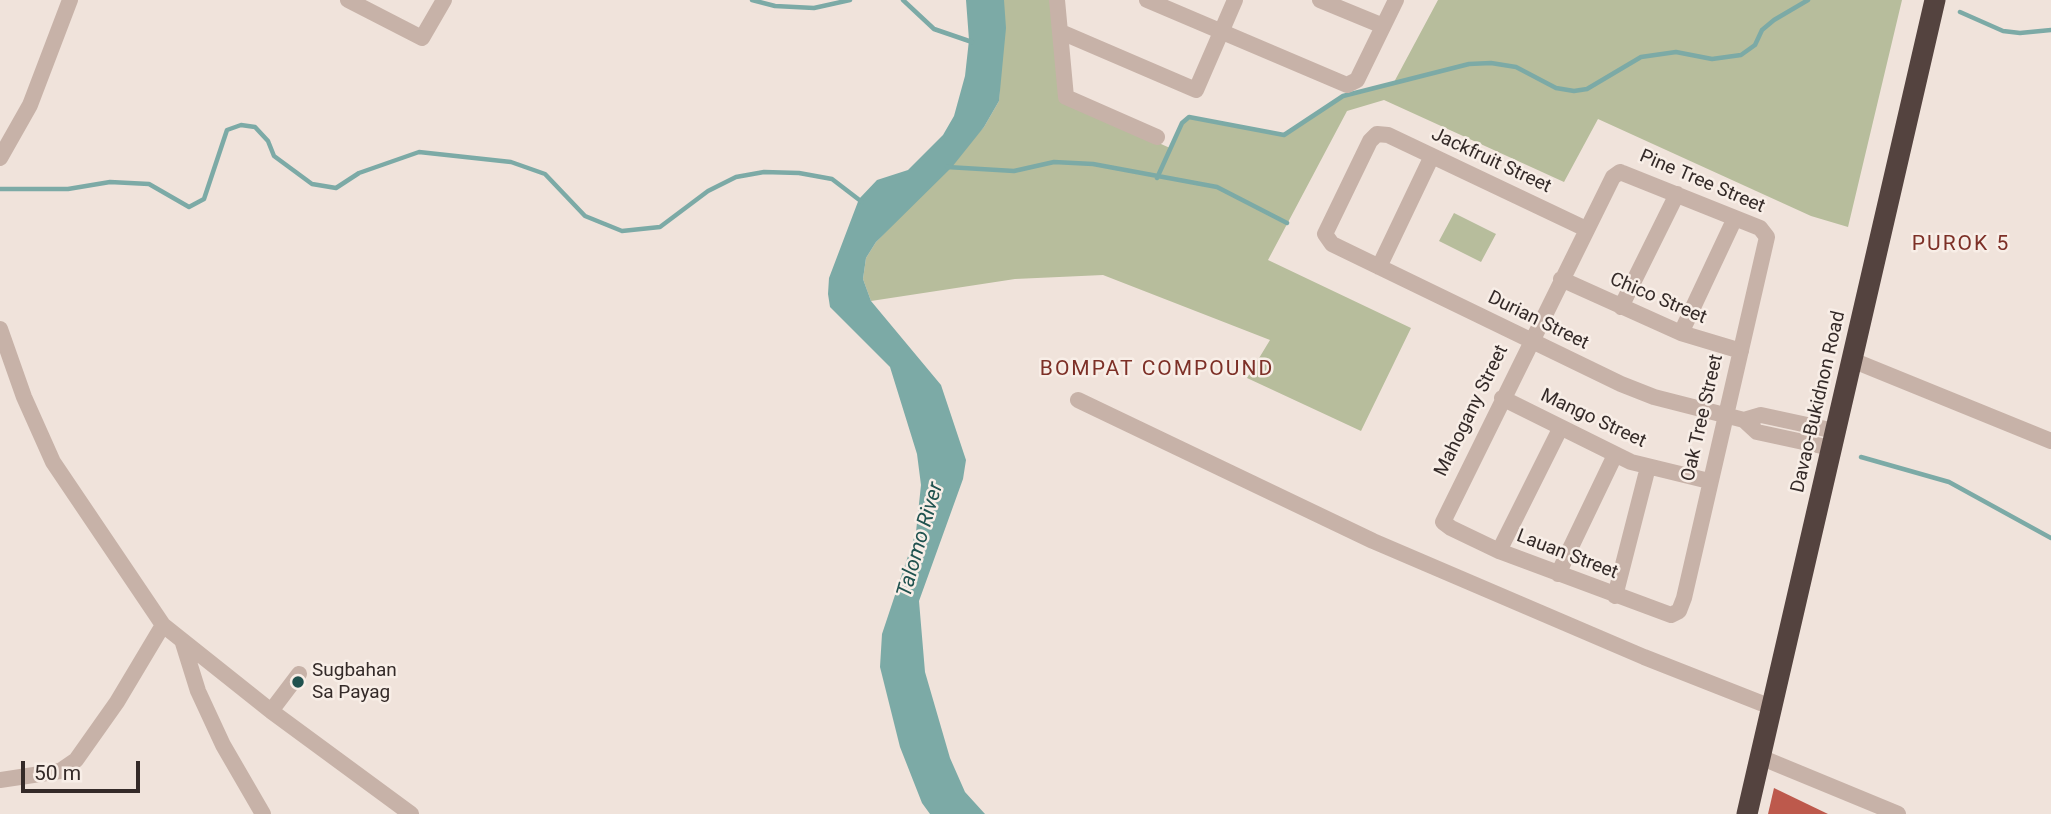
<!DOCTYPE html>
<html>
<head>
<meta charset="utf-8">
<style>
	body { margin:0 }
	#map { position:relative; width:2051px; height:814px; overflow:hidden; background:#f0e3db; font-family:Roboto,sans-serif }
	canvas { display:block }
	.scale { position:absolute; left:21px; top:761px; width:119px; height:32px; box-sizing:border-box; border:4px solid #342a28; border-top:0; padding-left:9px; font-size:21px; line-height:24px; white-space:nowrap; color:#342a28; -webkit-text-stroke:5px #f8eee7; paint-order:stroke }
</style>
</head>
<body>
<div id="map">
<canvas width="2051" height="814"></canvas>
<div class="scale">50 m</div>
</div>
<script>
const g = document.querySelector('canvas').getContext('2d');
g.lineJoin = 'round';
function fillPath(path, color) {
  g.fillStyle = color;
  g.fill(path, 'evenodd');
}
function toPath(rows) {
  const path = new Path2D();
  for (const r of rows) {
    path.moveTo(r[0], r[1]);
    for (let i = 2; i < r.length; i += 2) path.lineTo(r[i], r[i + 1]);
  }
  return path;
}
function stroke(path, color, width, dash) {
  g.strokeStyle = color;
  g.lineWidth = width;
  g.lineCap = dash ? 'butt' : 'round';
  g.setLineDash(dash || []);
  g.stroke(path);
}
function drawText(font, color, halo, rows, align = 'center') {
  g.font = font + ' Roboto,sans-serif';
  g.lineWidth = 5;
  g.setLineDash([]);
  g.textBaseline = 'middle';
  g.strokeStyle = halo;
  g.fillStyle = color;
  for (const [text, x, y, turn = 0] of rows) {
    g.save();
    g.translate(x, y);
    g.rotate((+turn || 0) * Math.PI / 180);
    g.textAlign = isNaN(turn) ? turn : align;
    if (halo) g.strokeText(text, 0, 0);
    g.fillText(text, 0, 0);
    g.restore();
  }
}
const green = toPath([
	[1004,0,1051,0,1060,99,1170,148,1182,123,1189,117,1284,135,1343,96,1393,84,1438,0,1902,0,1848,227,1811,216,1598,119,1564,182,1384,100,1347,111,1268,260,1411,328,1361,431,1247,378,1270,340,1103,275,1015,279,871,301,863,279,866,258,876,242,984,127,999,101],
	[1454,213,1496,234,1481,262,1439,241]
]);
const water = toPath([
	[966,0,1004,0,1006,28,999,101,984,127,952,167,876,242,866,258,863,279,871,301,941,385,966,460,963,479,919,601,925,672,950,758,965,792,985,814,930,814,922,803,900,747,880,667,882,634,916,532,921,485,917,454,890,367,830,307,828,294,829,278,859,199,877,180,908,170,943,135,954,116,965,76,969,40]
]);
const stream = toPath([
	[752,0,775,6,814,8,850,0],
	[903,0,934,29,972,42],
	[1960,12,2003,31,2020,33,2051,30],
	[947,167,1014,171,1054,162,1093,164,1217,187,1287,223],
	[1157,178,1182,123,1189,117,1284,135,1343,96,1469,64,1491,63,1516,67,1556,88,1574,91,1587,89,1641,57,1676,52,1712,59,1741,55,1755,45,1762,30,1774,20,1808,0],
	[0,189,68,189,110,182,149,184,189,207,204,199,227,130,241,125,255,127,268,141,274,156,312,184,336,188,359,173,419,152,511,162,545,174,585,216,622,231,660,227,708,191,736,177,764,172,799,173,832,179,862,202],
	[1861,457,1949,482,2051,538]
]);
const building = toPath([
	[1774,788,1828,814,1768,814]
]);
const minor = toPath([
	[348,0,422,38,444,0],
	[1057,0,1066,97,1157,137],
	[1147,0,1347,85,1357,80,1396,0],
	[1320,0,1383,26],
	[1061,32,1196,90,1235,0],
	[0,158,30,105,70,0],
	[1620,172,1760,228,1767,237,1684,598,1679,611,1671,615,1499,551,1451,528,1443,522,1613,177,1620,172],
	[1586,229,1388,135,1377,134,1370,141,1325,234,1332,244,1621,384,1654,397,1744,420,1757,432,1831,448],
	[1379,267,1432,156],
	[1561,279,1681,333,1741,351],
	[1621,307,1677,194],
	[0,329,24,397,53,462,163,625,271,711,411,814],
	[1681,333,1735,218],
	[1852,360,2051,441],
	[1502,398,1631,462,1709,481],
	[1078,400,1373,541,1644,657,1771,707],
	[1744,420,1761,415,1835,431],
	[1499,551,1560,429],
	[1558,574,1615,455],
	[1615,596,1648,467],
	[183,643,198,691,223,745,263,814],
	[271,711,299,674],
	[1760,757,1898,814],
	[0,780,60,771,76,760,117,702,163,625]
]);
const highway = toPath([
	[1747,814,1935,0]
]);
const markers = [
	[298,682,7,"#20524f"]
];
const streetNames = [
	["Jackfruit Street",1491,161,25],
	["Pine Tree Street",1702,182,23],
	["Chico Street",1658,299,23],
	["Durian Street",1538,321,26],
	["Davao-Bukidnon Road",1819,402,-77],
	["Mahogany Street",1472,411,-64],
	["Oak Tree Street",1703,418,-77],
	["Mango Street",1593,419,25],
	["Lauan Street",1567,555,21]
];
const poiNames = [
	["Sugbahan",312,671],
	["Sa Payag",312,693]
];
const neighbourhoodNames = [
	["PUROK 5",1961,245],
	["BOMPAT COMPOUND",1157,370]
];
const waterNames = [
	["Talomo River",921,540,-74]
];
fillPath(green, '#b7bd9c');
fillPath(water, '#7caaa6');
stroke(stream, '#7caaa6', 4.5);
fillPath(building, '#bd594c');
stroke(minor, '#c7b2a8', 16);
stroke(highway, '#54433f', 21);
for (const [x, y, r, color] of markers) {
  const dot = new Path2D();
  dot.arc(x, y, r, 0, 2 * Math.PI);
  g.fillStyle = color;
  g.fill(dot);
  stroke(dot, '#f8eee7', 2.5);
}
drawText('19px', '#342a28', '#f8eee7', streetNames);
drawText('19px', '#342a28', '#f8eee7', poiNames, 'left');
g.letterSpacing = '2px';
drawText('21px', '#7d3027', '#f8eee7', neighbourhoodNames);
g.letterSpacing = '0px';
drawText('italic 21px', '#20524f', '#f8eee7', waterNames);
</script>
</body>
</html>
